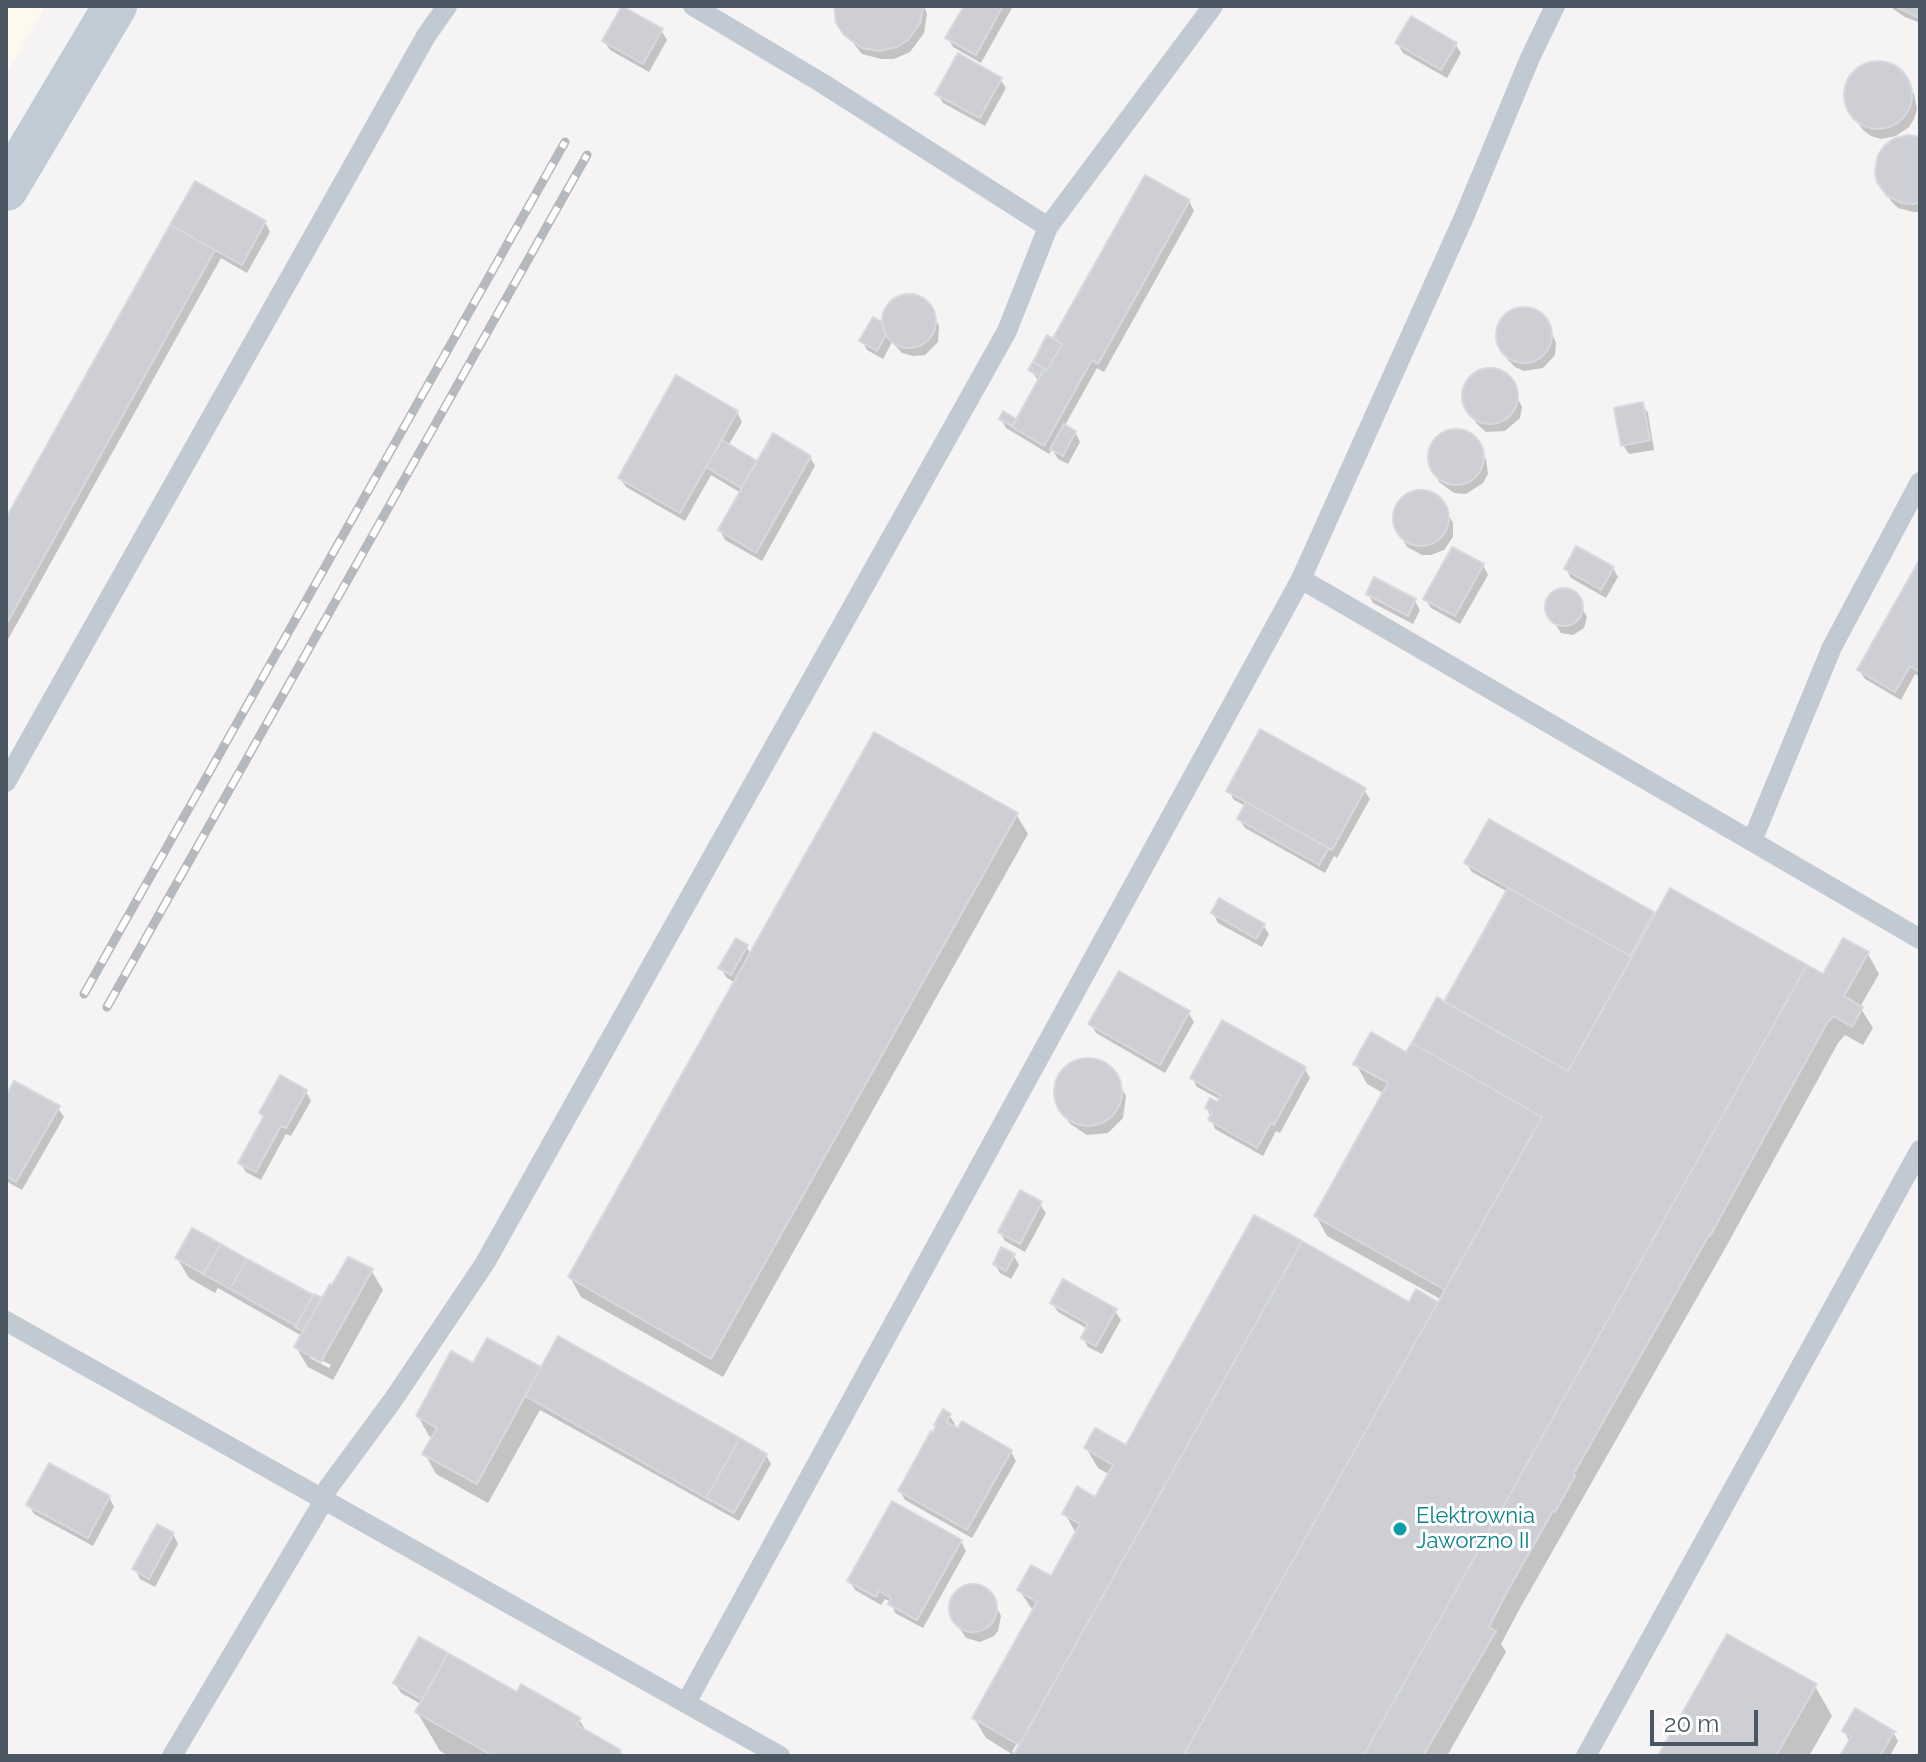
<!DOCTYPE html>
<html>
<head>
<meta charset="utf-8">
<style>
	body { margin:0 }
	#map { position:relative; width:1926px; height:1762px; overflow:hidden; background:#f5f3f3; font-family:Raleway,sans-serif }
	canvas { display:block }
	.frame { position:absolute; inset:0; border:8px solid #4a5661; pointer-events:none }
	.scale { position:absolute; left:1650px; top:1710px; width:108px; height:36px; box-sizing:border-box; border:4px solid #4a5661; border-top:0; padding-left:10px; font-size:24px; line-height:28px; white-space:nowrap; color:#4a5661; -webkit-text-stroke:6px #fff; paint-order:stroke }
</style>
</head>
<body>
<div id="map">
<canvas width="1926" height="1762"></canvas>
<div class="frame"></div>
<div class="scale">20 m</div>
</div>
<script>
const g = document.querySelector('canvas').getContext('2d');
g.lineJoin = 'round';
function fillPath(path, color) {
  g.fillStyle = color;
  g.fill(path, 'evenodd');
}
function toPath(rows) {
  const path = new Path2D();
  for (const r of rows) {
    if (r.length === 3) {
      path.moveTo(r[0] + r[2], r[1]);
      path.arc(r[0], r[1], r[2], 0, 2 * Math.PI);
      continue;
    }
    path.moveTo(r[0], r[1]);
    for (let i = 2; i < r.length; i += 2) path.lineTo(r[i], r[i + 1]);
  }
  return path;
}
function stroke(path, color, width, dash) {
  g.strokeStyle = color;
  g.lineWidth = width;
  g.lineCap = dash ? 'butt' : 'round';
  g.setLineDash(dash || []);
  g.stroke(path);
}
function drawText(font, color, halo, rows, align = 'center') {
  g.font = font + ' Raleway,sans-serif';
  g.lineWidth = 6;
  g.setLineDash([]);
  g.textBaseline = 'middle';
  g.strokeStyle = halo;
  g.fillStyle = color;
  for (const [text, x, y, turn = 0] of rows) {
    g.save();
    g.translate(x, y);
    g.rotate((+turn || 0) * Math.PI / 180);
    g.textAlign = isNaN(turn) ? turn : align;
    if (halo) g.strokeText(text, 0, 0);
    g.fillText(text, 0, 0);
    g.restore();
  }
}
const commercial = toPath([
	[6,6,45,6,6,75]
]);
const shadow = toPath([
	[837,6,924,6,927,14,924,33,910,52,894,59,881,59,862,54,843,30],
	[966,6,1013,6,981,63,953,47,948,38],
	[1889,6,1920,6,1920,23,1905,17],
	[661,30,667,40,649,72,610,50,604,41],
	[1397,43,1455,44,1461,53,1447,78,1403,53],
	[1876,63,1891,65,1899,71,1914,94,1917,109,1914,119,1909,127,1896,136,1881,139,1871,136,1863,130,1848,107,1845,98,1848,82,1853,74,1866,65],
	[1000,79,1006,88,985,126,943,103,938,94],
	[1920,139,1920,212,1913,212,1898,208,1891,201,1879,182],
	[1146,177,1189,201,1194,211,1104,372,1097,368,1064,427,1075,432,1080,442,1068,464,1058,459,1052,449,1049,454,1006,428,1001,419,1004,414,1017,422,1040,382,1030,370,1048,338,1054,341],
	[195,183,265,222,270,232,247,273,221,258,6,643,6,522],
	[904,297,915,297,928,305,939,326,938,342,925,355,913,356,902,353,892,342,883,359,867,350,862,341,874,320,884,325,886,311,893,302],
	[1526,308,1534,310,1548,323,1556,343,1555,355,1543,368,1524,371,1515,367,1507,359,1498,341,1498,329,1503,318,1511,312],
	[1489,370,1504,374,1509,379,1522,407,1520,418,1505,431,1486,432,1476,423,1464,394,1472,376],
	[1642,404,1648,413,1654,450,1629,454,1623,445],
	[737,412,742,422,728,446,758,463,810,457,815,466,762,561,725,540,720,530,741,493,711,475,685,521,626,487,620,478],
	[1454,430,1467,433,1486,459,1488,474,1483,483,1466,494,1454,493,1439,482,1429,456,1431,449,1445,433],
	[1424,492,1442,503,1453,523,1453,537,1444,550,1431,555,1422,555,1407,547,1396,527,1395,516,1398,507,1404,498,1414,493],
	[1920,563,1920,677,1915,674,1901,700,1865,679,1859,670],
	[1483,565,1488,575,1460,624,1431,608,1425,599],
	[1613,568,1618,577,1606,598,1571,578,1566,569],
	[1563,590,1573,593,1587,617,1584,628,1573,635,1561,633,1548,612,1549,599,1554,594],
	[1368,594,1415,601,1420,610,1413,624,1373,603],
	[1364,790,1370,799,1337,858,1334,856,1325,873,1245,828,1239,819,1246,806,1234,800,1229,791],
	[1016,814,1028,834,723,1377,581,1297,570,1277,735,983,726,977,721,968,746,946,751,955],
	[1466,863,1653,914,1655,918,1824,977,1868,954,1879,974,1860,1007,1873,1028,1863,1045,1845,1035,1838,1043,1722,1254,1519,1610,1501,1644,1506,1652,1447,1756,1015,1756,986,1738,974,1718,1034,1612,1019,1590,1052,1579,1077,1535,1065,1514,1096,1499,1110,1475,1098,1468,1086,1448,1127,1447,1255,1218,1410,1305,1417,1292,1439,1305,1442,1300,1327,1236,1316,1216,1385,1094,1367,1084,1356,1064,1407,1055,1445,1004,1508,892,1472,872],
	[1294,1250,1299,1250,1016,1754,1012,1752],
	[1213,913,1263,925,1269,934,1262,947,1218,923],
	[1188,1012,1194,1022,1165,1073,1096,1033,1091,1024],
	[1090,1060,1109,1067,1126,1096,1123,1118,1108,1133,1087,1135,1069,1123,1056,1093,1057,1083,1069,1066],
	[1305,1069,1310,1078,1280,1133,1276,1131,1263,1156,1215,1129,1207,1108,1218,1105,1221,1100,1197,1087,1192,1078],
	[306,1092,311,1101,291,1136,286,1134,261,1180,246,1172,240,1163,264,1119,261,1113],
	[6,1100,58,1108,64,1117,22,1190,6,1181],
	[1040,1204,1046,1213,1025,1252,1005,1241,1000,1232],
	[192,1231,322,1301,371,1270,383,1290,333,1380,308,1367,296,1347,302,1336,218,1288,215,1293,189,1278,177,1258],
	[310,1354,331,1365,329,1368,310,1358],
	[1014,1256,1019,1265,1011,1279,1000,1273,995,1264],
	[1052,1303,1115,1311,1121,1320,1102,1354,1088,1347,1083,1338,1088,1329,1058,1312],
	[474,1366,542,1370,766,1455,771,1464,739,1521,540,1410,488,1503,436,1474,425,1454,433,1438,429,1436,418,1416],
	[949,1415,955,1424,953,1428,1011,1452,1016,1461,972,1538,905,1500,900,1491],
	[109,1497,114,1507,93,1546,34,1514,29,1505],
	[173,1534,178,1544,155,1587,140,1579,135,1569],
	[961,1541,966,1551,923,1628,895,1613,891,1602,885,1599,881,1605,855,1590,850,1581],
	[976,1586,989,1593,1001,1616,998,1631,994,1636,980,1642,966,1638,951,1615,952,1600,962,1589],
	[395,1683,517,1694,579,1719,587,1733,620,1751,623,1756,449,1756,440,1751,417,1712,421,1704,401,1693],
	[1815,1686,1832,1716,1809,1756,1661,1756],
	[1844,1731,1893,1732,1898,1741,1890,1756,1843,1756,1850,1742]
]);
const building = toPath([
	[622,6,663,29,643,64,602,41,622,6],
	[834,6,923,6,923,8,920,23,908,40,897,47,879,51,862,48,844,35,836,23,834,6],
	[964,6,1003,6,976,55,945,38,964,6],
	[1895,6,1920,6,1920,18,1909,13,1895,6],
	[1411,16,1457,43,1441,70,1395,43,1411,16],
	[958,53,1002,78,980,118,935,94,958,53],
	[1878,95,34],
	[1908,135,1920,137,1920,202,1913,204,1902,203,1887,196,1877,182,1875,171,1878,155,1884,146,1893,139,1908,135],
	[1145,175,1190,200,1098,364,1092,360,1044,446,1012,427,1044,369,1047,370,1062,344,1053,338,1145,175],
	[195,181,266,221,242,265,170,225,195,181],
	[170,225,215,250,6,625,6,518,170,225],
	[909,321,27],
	[1524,335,28],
	[873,317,882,322,886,335,877,351,859,341,873,317],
	[1047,335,1062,344,1047,370,1033,362,1047,335],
	[1033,362,1044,369,1040,377,1028,370,1033,362],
	[1490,396,28],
	[676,375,738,411,680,513,618,478,676,375],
	[1643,402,1650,440,1621,446,1614,408,1643,402],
	[1003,411,1016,419,1012,426,999,419,1003,411],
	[1064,424,1076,431,1063,456,1050,449,1064,424],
	[1456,457,28],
	[773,433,811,456,756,553,718,530,773,433],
	[722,440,757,461,741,488,706,467,722,440],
	[1421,518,28],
	[1576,546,1614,567,1601,590,1564,569,1576,546],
	[1452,547,1484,564,1455,616,1423,599,1452,547],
	[1920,559,1920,672,1910,666,1895,692,1857,670,1920,559],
	[1374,577,1416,599,1408,616,1366,594,1374,577],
	[1564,607,19],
	[1260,729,1366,788,1332,850,1226,791,1260,729],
	[874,732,1018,813,711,1359,568,1277,874,732],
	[1246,802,1329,848,1319,865,1237,819,1246,802],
	[1489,819,1654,912,1630,956,1464,863,1489,819],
	[1508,888,1632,957,1568,1071,1444,1002,1508,888],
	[1670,888,1807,965,1363,1756,1183,1756,1542,1117,1412,1043,1437,997,1568,1071,1670,888],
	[1219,898,1265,924,1256,939,1211,913,1219,898],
	[736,938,748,945,731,975,718,968,736,938],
	[1843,938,1869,952,1844,996,1863,1007,1852,1027,1834,1016,1827,1023,1710,1236,1709,1235,1573,1475,1575,1476,1555,1512,1553,1511,1508,1590,1489,1627,1496,1631,1423,1756,1363,1756,1807,965,1823,974,1843,938],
	[1119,971,1190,1011,1160,1065,1088,1024,1119,971],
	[1222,1020,1306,1067,1274,1125,1271,1123,1257,1148,1208,1120,1212,1112,1205,1108,1210,1098,1217,1102,1221,1096,1190,1078,1222,1020],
	[1371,1032,1406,1052,1412,1043,1542,1117,1445,1290,1314,1216,1388,1083,1353,1064,1371,1032],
	[1088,1092,34],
	[280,1075,307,1090,286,1128,281,1126,256,1172,238,1163,264,1116,259,1113,280,1075],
	[14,1081,60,1106,16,1182,6,1176,6,1096,14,1081],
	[1020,1190,1042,1202,1020,1244,998,1232,1020,1190],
	[1254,1215,1302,1241,1019,1745,972,1718,1037,1602,1017,1590,1031,1565,1051,1576,1080,1524,1062,1514,1077,1486,1095,1497,1113,1465,1084,1448,1095,1428,1126,1445,1254,1215],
	[192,1228,221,1244,203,1274,175,1258,192,1228],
	[1302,1241,1409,1302,1416,1289,1438,1302,1183,1756,1013,1756,1302,1241],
	[221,1244,247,1259,230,1289,203,1274,221,1244],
	[1001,1247,1015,1254,1006,1271,993,1264,1001,1247],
	[348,1257,373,1269,321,1362,294,1347,330,1284,332,1285,348,1257],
	[247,1259,313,1295,296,1326,230,1289,247,1259],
	[1063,1279,1117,1309,1096,1346,1081,1338,1088,1324,1050,1303,1063,1279],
	[314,1294,322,1298,303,1331,295,1327,314,1294],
	[558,1336,740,1438,706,1498,525,1396,558,1336],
	[487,1338,541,1367,477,1484,422,1454,437,1428,416,1416,451,1351,473,1363,487,1338],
	[943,1409,951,1414,946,1422,958,1428,962,1421,1012,1450,967,1530,898,1491,931,1431,933,1432,936,1426,934,1425,943,1409],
	[740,1438,767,1454,734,1513,706,1498,740,1438],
	[49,1463,110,1496,88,1538,26,1505,49,1463],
	[892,1501,962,1540,917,1620,888,1604,891,1598,879,1591,876,1597,847,1581,892,1501],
	[157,1524,174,1533,149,1579,132,1569,157,1524],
	[973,1608,24],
	[1727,1634,1817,1684,1776,1756,1658,1756,1727,1634],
	[419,1637,448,1653,422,1700,393,1683,419,1637],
	[448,1653,517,1692,521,1684,581,1718,577,1725,621,1750,618,1756,493,1756,415,1712,448,1653],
	[1855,1708,1896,1732,1894,1732,1880,1756,1840,1756,1851,1737,1842,1731,1855,1708]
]);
const lane = toPath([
	[693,6,822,83,1048,227],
	[1301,579,1920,939],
	[6,782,426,36,447,6],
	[1752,841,1832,647,1920,482],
	[6,1321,780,1756],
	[686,1703,1301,579,1464,217,1530,58,1555,6],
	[172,1756,323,1502,328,1488,393,1400,485,1263,1007,331,1048,227,1213,6],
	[1586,1756,1920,1150]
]);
const secondary = toPath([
	[6,189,115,6]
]);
const rail = toPath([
	[84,994,565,142],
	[107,1007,587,155]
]);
const markers = [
	[1400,1529,8,"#0f9aa8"]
];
const cultureNames = [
	["Elektrownia",1416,1516],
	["Jaworzno II",1416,1541]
];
fillPath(commercial, '#fdf9ef');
fillPath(shadow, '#0003');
fillPath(building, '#cdcfd5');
stroke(building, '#d7d9de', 2);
stroke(lane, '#c1cad2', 20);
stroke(secondary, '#c1cbd6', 44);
stroke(rail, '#b5b8bd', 9);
stroke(rail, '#fff', 6, [18]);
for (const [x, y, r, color] of markers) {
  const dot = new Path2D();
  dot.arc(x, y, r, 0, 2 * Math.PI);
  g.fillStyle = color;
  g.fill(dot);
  stroke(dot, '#fff', 3);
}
drawText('22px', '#0d838f', '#fff', cultureNames, 'left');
</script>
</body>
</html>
